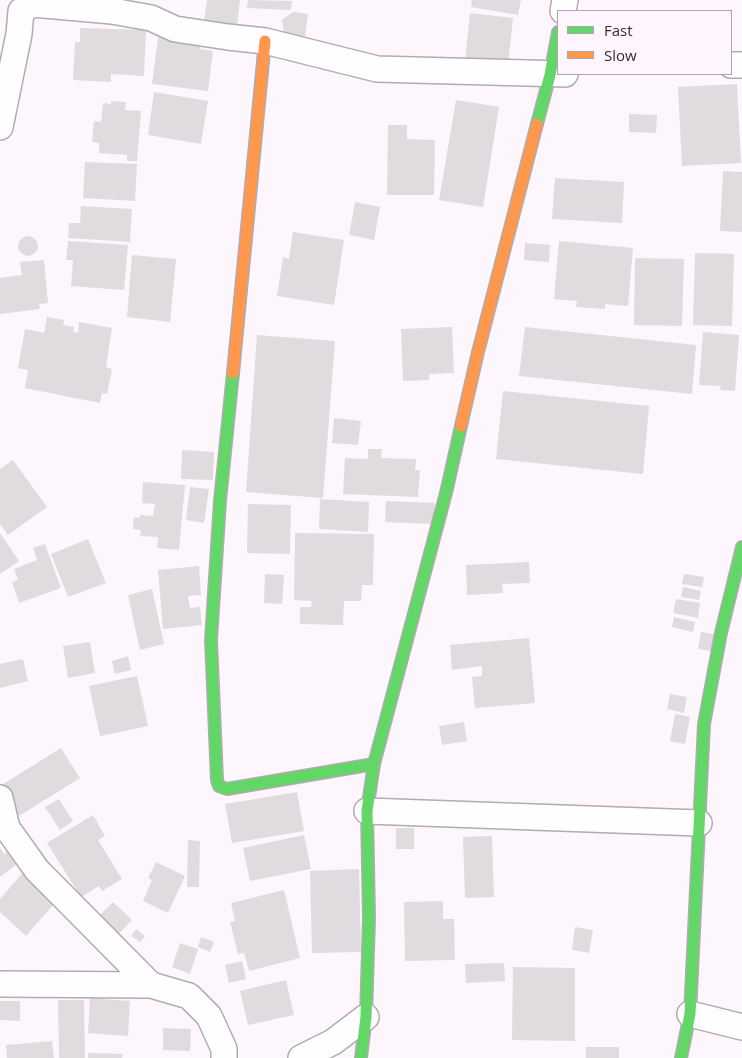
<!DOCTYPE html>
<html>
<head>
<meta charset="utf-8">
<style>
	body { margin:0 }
	#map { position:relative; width:742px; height:1058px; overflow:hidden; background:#fdf7fd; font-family:"Open Sans",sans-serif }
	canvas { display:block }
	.legend { position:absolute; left:557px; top:10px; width:175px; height:65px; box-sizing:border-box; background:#fff5ff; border:1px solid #ada5ad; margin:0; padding:6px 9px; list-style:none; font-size:15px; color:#312d31 }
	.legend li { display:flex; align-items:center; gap:10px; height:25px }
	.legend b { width:25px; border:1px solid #ada5ad }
</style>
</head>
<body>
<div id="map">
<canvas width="742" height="1058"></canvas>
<ul class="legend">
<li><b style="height:6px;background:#63d668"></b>Fast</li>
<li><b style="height:6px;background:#ff974d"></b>Slow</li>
</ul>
</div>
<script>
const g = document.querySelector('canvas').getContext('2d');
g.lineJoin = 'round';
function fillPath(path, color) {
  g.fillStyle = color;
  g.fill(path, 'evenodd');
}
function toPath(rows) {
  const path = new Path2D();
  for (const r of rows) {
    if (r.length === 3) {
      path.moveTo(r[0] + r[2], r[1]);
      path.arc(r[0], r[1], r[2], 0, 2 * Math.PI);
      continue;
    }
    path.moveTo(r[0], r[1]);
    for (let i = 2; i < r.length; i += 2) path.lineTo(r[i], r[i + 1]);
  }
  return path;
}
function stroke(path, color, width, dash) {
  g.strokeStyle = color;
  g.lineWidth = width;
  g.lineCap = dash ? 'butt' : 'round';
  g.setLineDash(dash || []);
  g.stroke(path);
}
const building = toPath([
	[207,0,240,0,237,25,204,20],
	[248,0,292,1,291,10,247,8],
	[472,0,521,0,518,15,471,7],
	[293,12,308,14,305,37,284,34,282,20],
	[470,13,513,18,508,65,465,61],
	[80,28,146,30,144,76,111,74,111,82,73,80,75,42,80,42],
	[158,37,201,43,200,49,213,51,208,91,152,84],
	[737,84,741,163,682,166,678,87],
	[154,92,208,101,201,144,148,135],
	[456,100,499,107,483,207,439,200],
	[111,101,126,102,125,110,141,111,137,161,127,161,127,155,99,153,99,143,92,142,94,121,101,122,103,103,111,104],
	[629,114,657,115,656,133,629,132],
	[388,125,407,125,407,139,435,140,434,195,387,195],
	[85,162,137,164,135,201,83,198],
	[723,171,742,172,742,232,720,231],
	[555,178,624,182,622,223,552,219],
	[355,202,380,207,374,240,349,235],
	[81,206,132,209,130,242,68,238,69,223,80,223],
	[293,232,344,240,334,305,277,296,283,257,289,259],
	[28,246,10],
	[68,241,128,245,124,290,71,286,73,260,66,260],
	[559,241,633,248,628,306,605,304,605,309,576,307,577,301,554,299],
	[525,243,550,245,549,262,524,260],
	[695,253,734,254,732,326,693,325],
	[132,255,176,259,170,322,127,317],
	[635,258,684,259,682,326,634,325],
	[44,260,48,303,39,304,40,309,0,314,0,278,22,275,20,262],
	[47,317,64,320,63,325,74,327,73,332,78,333,79,322,112,328,106,367,112,369,107,394,102,393,100,403,25,388,28,370,18,368,25,329,44,333],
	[452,327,454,373,429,374,429,380,403,381,401,329],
	[525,327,696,345,692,394,519,376],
	[703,332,739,335,735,391,720,390,721,386,699,385],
	[257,335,335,341,323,498,246,492],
	[503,391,649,406,643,474,496,459],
	[334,418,361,421,358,445,332,443],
	[368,449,382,449,381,458,416,459,415,470,420,470,418,497,343,494,345,458,368,459],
	[182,450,214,452,213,480,181,479],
	[13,460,47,507,8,535,0,524,0,469],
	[143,482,185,485,179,550,157,548,158,537,140,536,141,530,133,529,134,517,140,518,140,515,153,516,155,504,142,503],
	[190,487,209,489,204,523,186,520],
	[320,499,369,502,368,532,319,529],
	[386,501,435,503,434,524,385,522],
	[248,504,291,505,290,554,247,553],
	[0,533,19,561,0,574],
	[295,533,374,534,373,585,362,585,361,601,344,601,343,625,300,624,300,607,311,607,312,601,294,600],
	[88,539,106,583,68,597,51,554],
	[45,544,61,588,19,603,12,582,18,580,14,569,37,560,33,548],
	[529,562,530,583,502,584,503,593,467,595,466,565],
	[199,566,201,595,188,596,190,608,200,607,202,625,163,629,158,570],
	[265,574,284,575,282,604,264,603],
	[684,574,704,577,702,587,682,584],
	[683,587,701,591,699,600,681,597],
	[152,589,164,644,140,650,128,595],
	[676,599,700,603,698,618,673,613],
	[674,617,695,622,693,632,672,627],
	[701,632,714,634,712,651,698,649],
	[529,638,535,703,475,708,472,677,482,676,482,666,452,670,450,645],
	[90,642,95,673,68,678,63,646],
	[128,656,131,670,115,674,112,661],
	[23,659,28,681,0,688,0,664],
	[137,676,148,726,100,736,89,686],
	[670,694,687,697,684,713,667,709],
	[675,714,690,717,685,744,670,741],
	[464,722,467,741,442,745,439,726],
	[61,748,80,778,19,816,0,786],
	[297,792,304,831,232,843,225,804],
	[59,799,73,821,60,830,45,807],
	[93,815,105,836,98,840,122,879,102,891,99,886,81,897,47,843],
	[396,828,414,828,414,849,396,849],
	[304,835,311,869,250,881,243,848],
	[492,836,494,897,465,898,463,837],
	[188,840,200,841,199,887,187,887],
	[0,848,4,854,9,851,18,863,0,877],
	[156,862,185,876,168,913,143,901,152,880,148,878],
	[26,869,59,898,26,936,0,912,0,899],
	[359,869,361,952,312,953,310,871],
	[284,890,300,958,249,971,244,953,238,954,230,922,235,921,231,903],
	[443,901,443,919,454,919,455,960,405,961,404,902],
	[113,902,132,920,116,937,97,918],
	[575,927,593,930,589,953,572,950],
	[136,929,145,936,140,942,131,936],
	[201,937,214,942,210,952,198,947],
	[180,943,198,949,190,974,172,967],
	[242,961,246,979,229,983,225,965],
	[504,963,505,981,466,983,465,964],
	[513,967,575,968,575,1041,512,1040],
	[286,980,294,1015,248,1025,240,991],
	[90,998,130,1001,128,1036,88,1033],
	[58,1000,84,1000,85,1058,59,1058],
	[0,1001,20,1001,20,1021,0,1020],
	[163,1028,191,1029,190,1051,163,1050],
	[52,1041,54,1058,7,1058,6,1045],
	[586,1047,619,1047,619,1058,586,1058],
	[88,1053,123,1054,122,1058,88,1058]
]);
const street = toPath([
	[563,11,565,0],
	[731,65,742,65],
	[0,127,19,34,21,11,33,4,112,11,151,18,175,29,228,37,265,41,377,69,565,74],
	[0,798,7,828,37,870,151,985],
	[367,811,699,823],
	[0,984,151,985,189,996,209,1016,224,1049,224,1058],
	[690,1014,742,1027],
	[301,1058,333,1042,366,1017]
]);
const fast = toPath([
	[537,124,550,75,558,32],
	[233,373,220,501,211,640,217,780,219,786,227,789,374,764],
	[361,1058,366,1017,369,918,367,811,374,764,446,493,461,426],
	[681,1058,690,1014,704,724,721,633,742,547]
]);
const slow = toPath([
	[233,373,265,41],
	[461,426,478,352,537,124]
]);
fillPath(building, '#dfdbdf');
stroke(street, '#b0acb0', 28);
stroke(fast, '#b0acb0', 14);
stroke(slow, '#b0acb0', 14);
stroke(street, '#fffeff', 25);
stroke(fast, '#63d668', 11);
stroke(slow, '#ff974d', 11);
</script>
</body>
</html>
